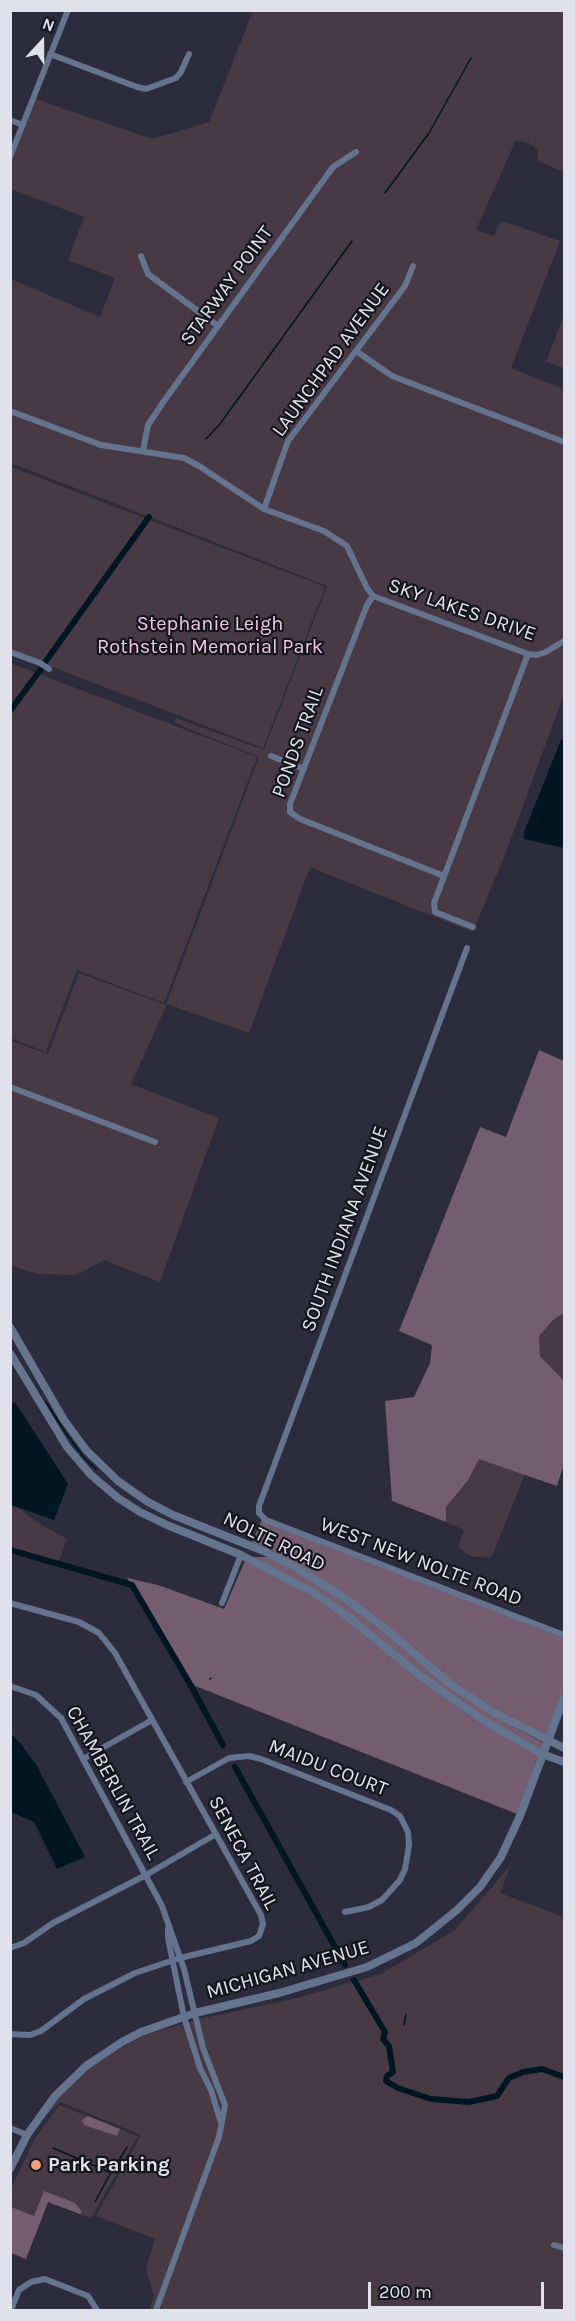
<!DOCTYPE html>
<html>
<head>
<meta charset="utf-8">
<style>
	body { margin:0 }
	#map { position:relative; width:575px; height:2321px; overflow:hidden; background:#2c2c3c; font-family:Karla,sans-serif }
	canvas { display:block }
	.frame { position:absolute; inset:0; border:12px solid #e1e1ec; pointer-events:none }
	.north { position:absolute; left:12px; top:12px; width:60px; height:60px; -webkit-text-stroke:4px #15151d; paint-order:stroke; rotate:21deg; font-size:16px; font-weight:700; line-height:24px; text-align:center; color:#e1e1ec }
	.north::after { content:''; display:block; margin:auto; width:21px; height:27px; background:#e1e1ec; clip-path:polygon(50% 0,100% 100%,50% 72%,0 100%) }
	.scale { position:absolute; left:368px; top:2282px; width:176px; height:27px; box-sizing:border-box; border:3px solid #e1e1ec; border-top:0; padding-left:8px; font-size:18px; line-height:21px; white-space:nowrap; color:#e1e1ec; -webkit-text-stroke:4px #15151d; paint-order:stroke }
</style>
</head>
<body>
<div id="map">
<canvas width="575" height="2321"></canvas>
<div class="frame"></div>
<div class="north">N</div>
<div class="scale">200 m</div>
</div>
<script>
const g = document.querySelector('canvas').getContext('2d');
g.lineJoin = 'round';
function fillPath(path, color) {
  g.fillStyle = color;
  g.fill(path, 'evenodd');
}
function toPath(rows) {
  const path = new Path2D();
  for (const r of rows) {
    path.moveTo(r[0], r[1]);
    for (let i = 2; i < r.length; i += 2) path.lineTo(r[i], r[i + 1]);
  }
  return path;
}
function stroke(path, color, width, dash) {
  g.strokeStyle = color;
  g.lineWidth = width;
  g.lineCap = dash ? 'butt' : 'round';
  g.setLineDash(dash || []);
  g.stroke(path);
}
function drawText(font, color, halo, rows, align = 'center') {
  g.font = font + ' Karla,sans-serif';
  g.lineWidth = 4.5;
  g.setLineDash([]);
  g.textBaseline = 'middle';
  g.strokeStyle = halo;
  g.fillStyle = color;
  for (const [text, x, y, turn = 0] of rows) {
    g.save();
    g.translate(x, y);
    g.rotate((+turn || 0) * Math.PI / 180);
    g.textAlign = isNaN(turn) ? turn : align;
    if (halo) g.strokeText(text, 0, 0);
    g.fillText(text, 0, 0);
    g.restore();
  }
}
const green = toPath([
	[253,11,564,11,564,172,538,161,538,150,528,143,516,140,476,230,494,236,498,226,502,221,560,241,511,368,564,389,564,694,506,852,473,932,310,867,249,1033,167,1004,131,1084,219,1118,160,1282,104,1260,76,1275,38,1274,11,1266,11,1041,48,1054,79,973,166,1005,259,757,175,723,176,718,264,750,327,586,11,463,11,279,100,317,115,278,68,260,84,217,11,189,10,166,36,99,152,139,209,122],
	[564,315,564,368,546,362],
	[11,467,325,587,263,748,11,651],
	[10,663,257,757,164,1003,77,970,46,1052,11,1038],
	[564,1313,564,1381,540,1356,539,1336,553,1320],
	[479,1458,525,1474,492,1556,485,1558,470,1556,458,1547,464,1530,446,1522,446,1507],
	[10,1505,20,1509,35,1521,67,1539,58,1564,11,1555],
	[510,1866,500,1893,564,1917,564,2310,149,2310,154,2297,146,2268,155,2239,96,2216,141,2135,60,2102,47,2115,55,2101,91,2066,144,2035,199,2019,289,2000,381,1974,455,1930],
	[59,2105,138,2136,91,2218,48,2202,26,2259,11,2253,10,2191,34,2140]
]);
const forest = toPath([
	[539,1050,564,1061,564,1313,553,1320,539,1336,540,1356,564,1381,564,1464,557,1486,479,1459,468,1480,446,1507,446,1522,392,1501,385,1401,414,1397,430,1363,432,1345,399,1331,480,1127,506,1137],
	[263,1517,564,1638,564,1690,546,1736,497,1710,451,1680,418,1654,272,1550,252,1542],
	[252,1557,268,1557,300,1574,338,1598,379,1628,448,1686,493,1716,544,1743,541,1749,485,1718,420,1671,347,1612,316,1590],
	[245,1561,312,1596,344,1617,416,1677,480,1723,538,1756,517,1814,193,1685,127,1578,158,1585,224,1609],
	[88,2116,120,2129,117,2136,84,2125,82,2120],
	[44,2191,75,2203,82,2212,80,2214,48,2202,26,2259,11,2253,11,2207,34,2216]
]);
const water = toPath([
	[561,740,564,740,564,848,524,839,524,832],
	[15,1402,68,1484,54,1520,11,1505,10,1405],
	[11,1734,21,1744,37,1766,85,1857,57,1869,34,1822,11,1812]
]);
const stream = toPath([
	[385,193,429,133,471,58],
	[206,439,220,424,352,241],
	[46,1402,63,1429,85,1459,96,1469],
	[210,1679,211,1678],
	[190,1684,193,1684],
	[294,1872,295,1872],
	[404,2025,406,2014],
	[53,2148,111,2173,127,2147],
	[95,2202,110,2174]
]);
const canal = toPath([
	[46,661,149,517],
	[10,711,41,669],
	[10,1550,132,1585,190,1684,223,1745],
	[235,1767,345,1965],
	[354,1980,385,2032,383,2039,389,2046,393,2072,387,2076,386,2081,398,2088,431,2099,469,2102,497,2096,509,2078,523,2072,542,2069,564,2077]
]);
const minor = toPath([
	[50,54,137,87,146,89,176,78,181,72,189,54],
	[10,120,23,125],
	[10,157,68,10],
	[141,256,148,274,218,326],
	[356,351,392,376,564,442],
	[10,411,101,445,184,458,199,466,264,509,324,531,347,546,367,588,373,596,528,654,537,655,546,652,564,641],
	[143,451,148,425,164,401,333,167,356,152],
	[264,509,288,441,405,286,413,266],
	[373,596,367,605,290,804,290,812,300,819,444,876],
	[10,652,40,663,49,669],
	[271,756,304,769],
	[473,927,435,912,434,903,528,654],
	[467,948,259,1506,259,1513,266,1520,564,1635],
	[10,1087,155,1142],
	[10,1603,79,1622,99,1633,115,1653,261,1915,263,1924,259,1936,251,1941,180,1958,135,1973,84,1999,41,2031,30,2035,10,2034],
	[222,1603,241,1555],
	[10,1686,36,1695,61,1718,162,1906,184,1969,203,2048,225,2105,219,2137,156,2310],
	[83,1759,152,1720],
	[186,1782,229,1758,249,1756,261,1759,391,1810,400,1816,408,1832,409,1845,405,1869,400,1880,382,1900,369,1907,345,1912],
	[168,1929,168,1938,184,2017,200,2068,211,2090,221,2123],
	[10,1948,24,1943,53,1923,146,1875,216,1834],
	[10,2128,27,2135],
	[554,2245,564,2248],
	[11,2310,19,2290,31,2282,45,2279,88,2296,97,2310]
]);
const tertiary = toPath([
	[10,1327,64,1420,86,1450,118,1481,148,1502,173,1515,266,1552,302,1571,340,1595,381,1625,449,1683,495,1713,564,1748],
	[10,1353,67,1447,91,1475,118,1498,140,1512,167,1525,241,1555,314,1593,346,1615,418,1674,484,1721,542,1754,564,1762],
	[10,2169,27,2135,55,2096,86,2066,122,2042,141,2032,195,2013,279,1993,367,1967,416,1943,457,1910,480,1887,501,1857,520,1816,564,1698]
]);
const markers = [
	[36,2165,6,"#f1a27b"]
];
const streetNames = [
	["STARWAY POINT",227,286,-54],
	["LAUNCHPAD AVENUE",331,360,-54],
	["SKY LAKES DRIVE",462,610,19],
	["PONDS TRAIL",298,742,-70],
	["SOUTH INDIANA AVENUE",345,1229,-70],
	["NOLTE ROAD",274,1542,26],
	["WEST NEW NOLTE ROAD",421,1562,21],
	["MAIDU COURT",328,1768,21],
	["CHAMBERLIN TRAIL",113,1783,61],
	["SENECA TRAIL",243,1853,62],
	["MICHIGAN AVENUE",288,1970,-16]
];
const parkNames = [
	["Stephanie Leigh",210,624],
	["Rothstein Memorial Park",210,647]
];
const poiNames = [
	["Park Parking",48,2165]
];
fillPath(green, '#483a45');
fillPath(forest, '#745d6f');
fillPath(water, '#001623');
stroke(stream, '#001623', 1.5);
stroke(canal, '#001623', 6);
stroke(minor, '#64748f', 6);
stroke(tertiary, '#64748f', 8);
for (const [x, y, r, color] of markers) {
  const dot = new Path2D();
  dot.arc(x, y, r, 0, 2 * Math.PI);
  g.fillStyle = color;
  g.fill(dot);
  stroke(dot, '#15151d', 2);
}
drawText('20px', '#e1e1ec', '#15151d', streetNames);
drawText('20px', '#f2c4e8', '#15151d', parkNames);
drawText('bold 20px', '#e1e1ec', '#15151d', poiNames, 'left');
</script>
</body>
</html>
